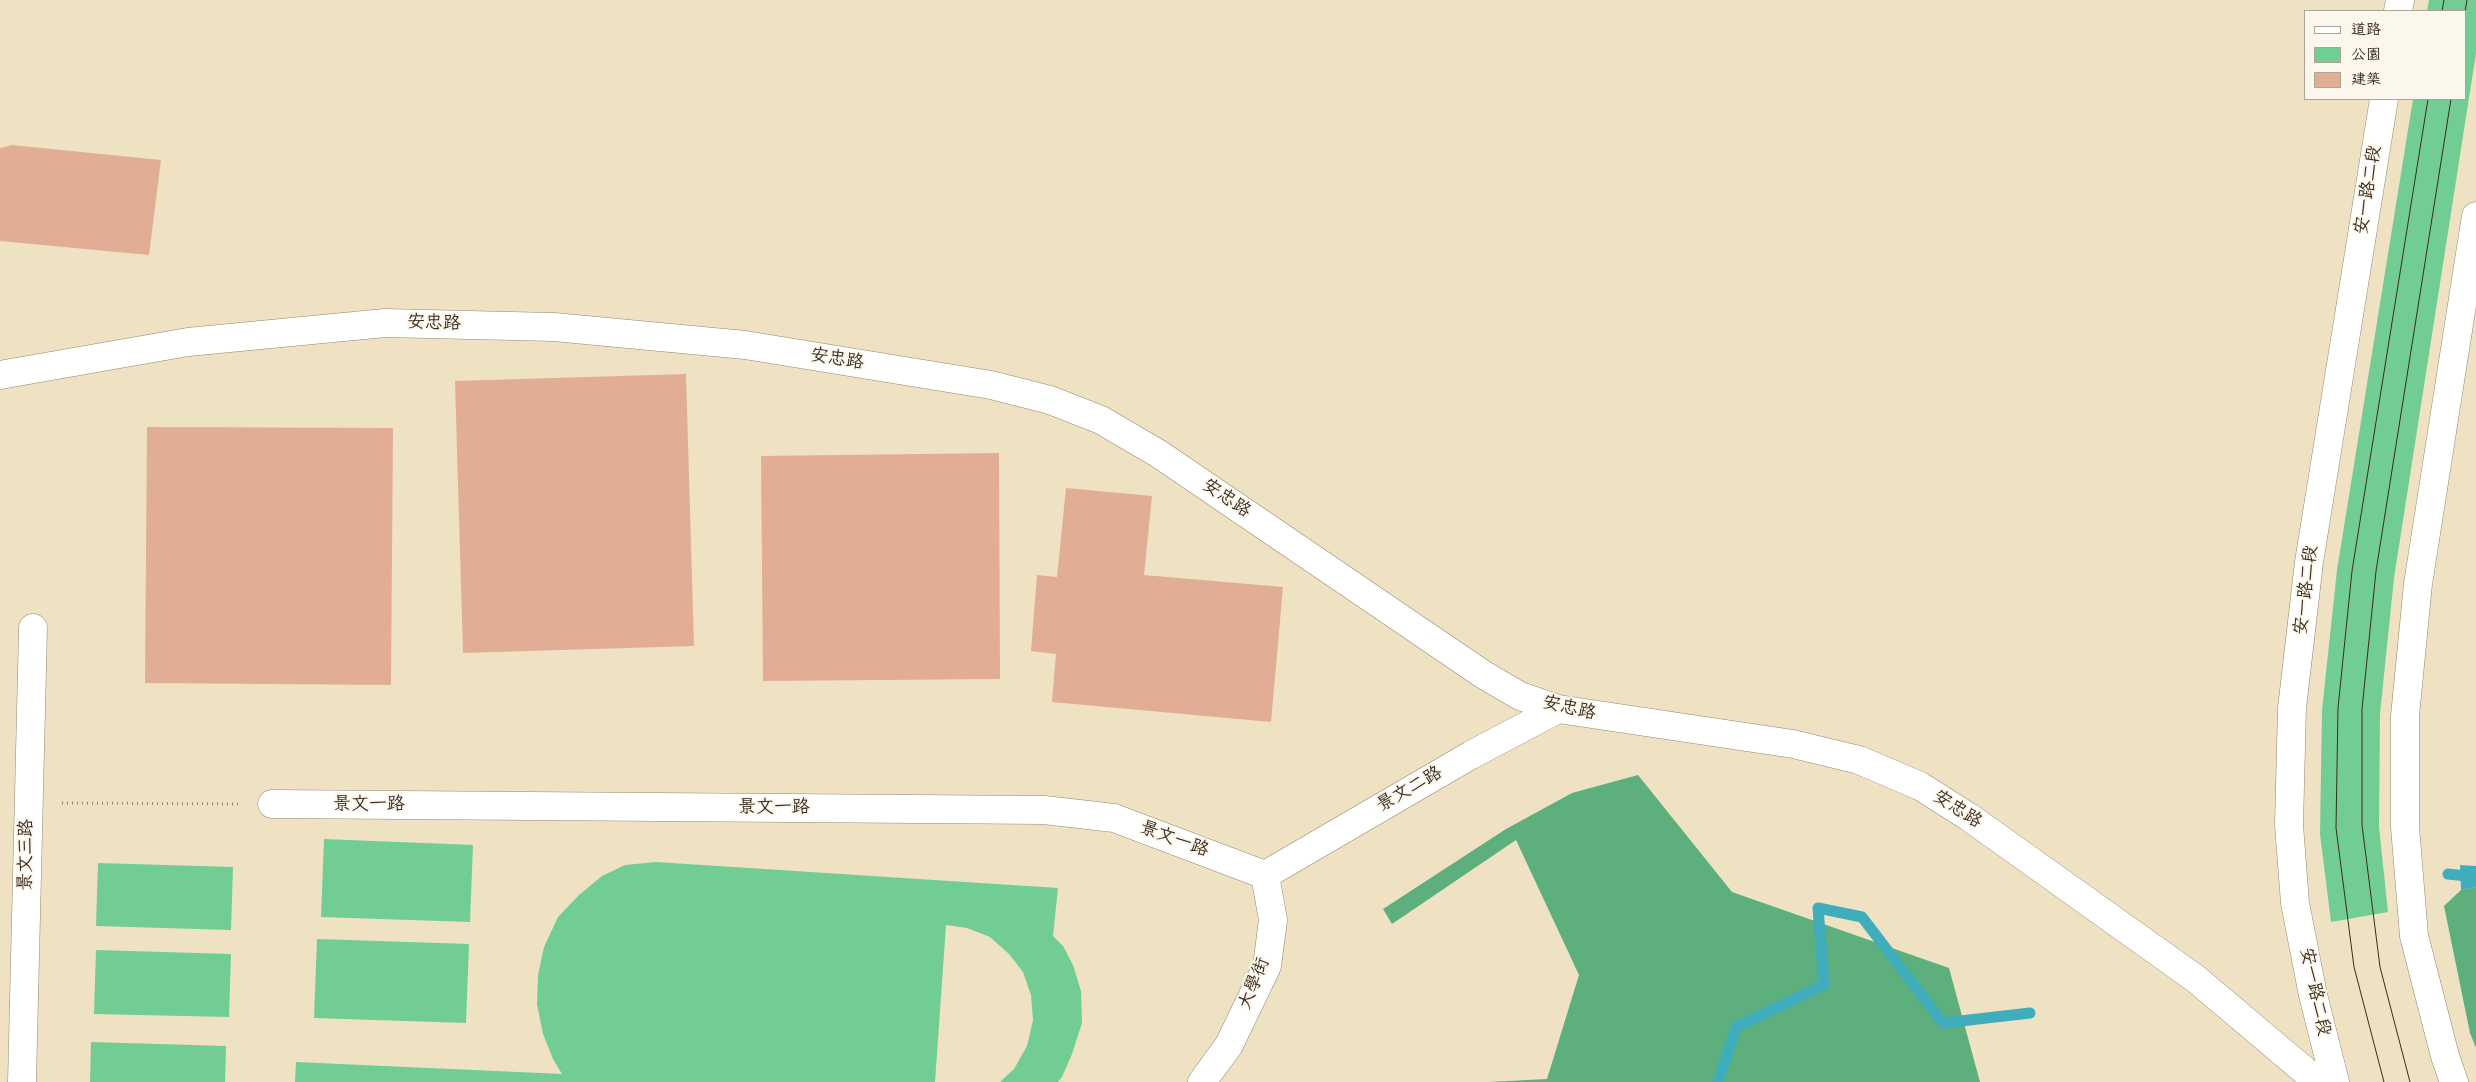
<!DOCTYPE html>
<html>
<head>
<meta charset="utf-8">
<style>
	body { margin:0 }
	#map { position:relative; width:2476px; height:1082px; overflow:hidden; background:#eee2c3; font-family:Mynerve,"LXGW WenKai TC",sans-serif }
	canvas { display:block }
	.legend { position:absolute; left:2304px; top:10px; width:162px; height:90px; box-sizing:border-box; background:#fbf7ec; border:1px solid #aea59a; margin:0; padding:6px 9px; list-style:none; font-size:15px; color:#3b2a1e }
	.legend li { display:flex; align-items:center; gap:10px; height:25px }
	.legend b { width:25px; border:1px solid #aea59a }
</style>
</head>
<body>
<div id="map">
<canvas width="2476" height="1082"></canvas>
<ul class="legend">
<li><b style="height:6px;background:#fff"></b>道路</li>
<li><b style="height:14px;background:#72cd94"></b>公園</li>
<li><b style="height:14px;background:#e2ad95"></b>建築</li>
</ul>
</div>
<script>
const g = document.querySelector('canvas').getContext('2d');
g.lineJoin = 'round';
function fillPath(path, color) {
  g.fillStyle = color;
  g.fill(path, 'evenodd');
}
function toPath(rows) {
  const path = new Path2D();
  for (const r of rows) {
    path.moveTo(r[0], r[1]);
    for (let i = 2; i < r.length; i += 2) path.lineTo(r[i], r[i + 1]);
  }
  return path;
}
function stroke(path, color, width, dash) {
  g.strokeStyle = color;
  g.lineWidth = width;
  g.lineCap = dash ? 'butt' : 'round';
  g.setLineDash(dash || []);
  g.stroke(path);
}
function drawText(font, color, halo, rows, align = 'center') {
  g.font = font + ' Mynerve,"LXGW WenKai TC",sans-serif';
  g.lineWidth = 4;
  g.setLineDash([]);
  g.textBaseline = 'middle';
  g.strokeStyle = halo;
  g.fillStyle = color;
  for (const [text, x, y, turn = 0] of rows) {
    g.save();
    g.translate(x, y);
    g.rotate((+turn || 0) * Math.PI / 180);
    g.textAlign = isNaN(turn) ? turn : align;
    if (halo) g.strokeText(text, 0, 0);
    g.fillText(text, 0, 0);
    g.restore();
  }
}
const green = toPath([
	[2429,0,2476,0,2476,53,2394,578,2380,714,2379,827,2388,912,2331,922,2320,834,2322,710,2337,570,2413,99,2465,99,2465,11,2427,11],
	[324,839,473,845,470,922,321,917],
	[656,862,1058,888,1053,936,1063,946,1073,965,1081,991,1082,1023,1072,1054,1062,1077,1058,1082,1000,1082,1014,1069,1027,1046,1033,1020,1031,995,1023,972,1009,954,990,937,967,928,946,925,935,1082,295,1082,296,1062,562,1074,553,1059,543,1034,537,1004,538,975,544,947,558,917,579,895,602,876,625,865],
	[98,863,233,867,231,930,96,926],
	[317,939,469,944,466,1023,314,1018],
	[96,950,231,954,229,1017,94,1014],
	[91,1042,226,1046,225,1082,90,1082]
]);
const forest = toPath([
	[1638,775,1732,892,1949,968,1980,1082,1489,1082,1547,1079,1579,975,1516,840,1392,924,1383,909,1506,829,1572,793],
	[2476,887,2476,1048,2470,1033,2444,906,2461,890]
]);
const water = toPath([
	[2460,865,2476,866,2476,887,2461,890]
]);
const stream = toPath([
	[2448,874,2476,877],
	[1718,1082,1736,1027,1824,985,1818,908,1862,917,1943,1023,2030,1013]
]);
const building = toPath([
	[12,145,161,160,149,255,0,241,0,148],
	[686,374,694,646,463,653,455,381],
	[147,427,393,428,391,685,145,683],
	[999,453,1000,679,763,681,761,456],
	[1066,488,1152,496,1144,575,1283,587,1271,722,1052,702,1056,654,1031,651,1037,575,1057,577]
]);
const path = toPath([
	[62,803,241,804]
]);
const minor = toPath([
	[2398,11,2400,0],
	[0,375,188,342,385,323,554,327,745,345,991,385,1050,400,1101,420,1159,454,1484,675,1520,696,1558,709,1793,744,1859,760,1920,786,1969,817,2196,979,2318,1082],
	[272,804,1044,810,1114,818,1265,875],
	[1265,875,1471,755,1558,709],
	[22,1082,33,628],
	[1202,1082,1229,1045,1267,966,1273,920,1265,875],
	[2335,1082,2313,995,2295,903,2289,825,2292,708,2309,562,2384,99],
	[2454,1082,2445,1056,2414,936,2405,827,2405,716,2418,584,2476,216]
]);
const tram = toPath([
	[2442,11,2444,0],
	[2465,12,2467,0],
	[2384,1082,2354,967,2336,828,2338,708,2352,571,2428,99],
	[2410,1082,2380,967,2362,825,2362,709,2376,571,2451,99]
]);
const streetNames = [
	["安一路二段",2369,190,-81],
	["安忠路",434,324,2],
	["安忠路",837,360,9],
	["安忠路",1226,499,34],
	["安一路二段",2307,590,-83],
	["安忠路",1569,709,13],
	["景文二路",1410,790,-30],
	["景文一路",369,805],
	["景文一路",774,808],
	["安忠路",1957,810,33],
	["景文一路",1174,840,20],
	["景文三路",27,855,-89],
	["大學街",1255,984,-68],
	["安一路二段",2314,992,78]
];
fillPath(green, '#72cd94');
fillPath(forest, '#5db07e');
fillPath(water, '#3fadbc');
stroke(stream, '#3fadbc', 11);
fillPath(building, '#e2ad95');
stroke(minor, '#948670', 29);
stroke(path, '#948670', 3, [1, 4]);
stroke(minor, '#fff', 28);
stroke(tram, '#3b2a1e', 1);
drawText('18px', '#3b2a1e', '#fbf7ec', streetNames);
</script>
</body>
</html>
